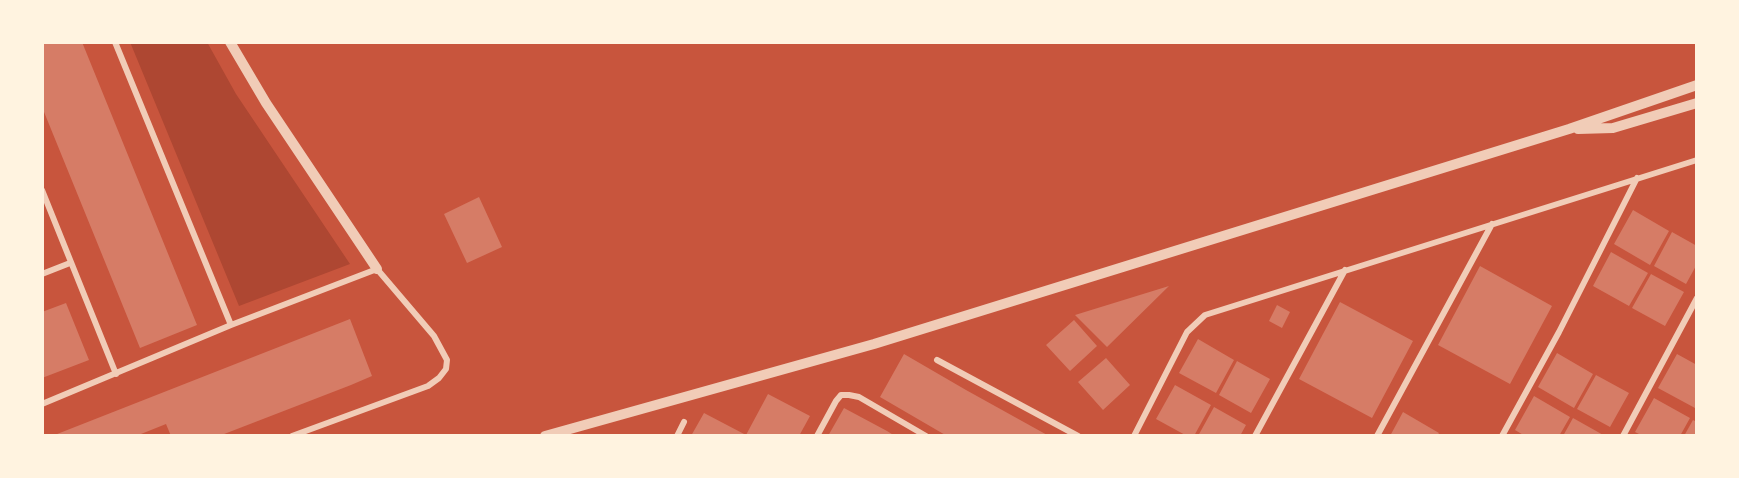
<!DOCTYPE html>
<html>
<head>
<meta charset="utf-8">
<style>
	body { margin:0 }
	#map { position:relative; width:1739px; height:478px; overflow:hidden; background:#c8553d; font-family:"DejaVu Sans",sans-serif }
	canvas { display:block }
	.frame { position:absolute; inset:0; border:44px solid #fff3e0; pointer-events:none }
</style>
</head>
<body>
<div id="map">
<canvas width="1739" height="478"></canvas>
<div class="frame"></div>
</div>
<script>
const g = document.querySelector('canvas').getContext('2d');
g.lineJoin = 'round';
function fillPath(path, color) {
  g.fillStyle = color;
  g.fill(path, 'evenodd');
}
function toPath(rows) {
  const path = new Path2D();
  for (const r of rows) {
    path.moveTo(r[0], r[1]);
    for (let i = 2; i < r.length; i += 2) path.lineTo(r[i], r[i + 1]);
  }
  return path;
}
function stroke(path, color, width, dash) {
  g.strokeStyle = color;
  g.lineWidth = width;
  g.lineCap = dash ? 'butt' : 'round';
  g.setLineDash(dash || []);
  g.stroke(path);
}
const green = toPath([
	[130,42,207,42,236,94,350,264,239,306]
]);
const building = toPath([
	[42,42,82,42,197,325,140,348,42,107],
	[479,197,502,247,467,263,444,214],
	[1633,210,1669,231,1650,265,1614,244],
	[1672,232,1697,246,1697,264,1686,284,1654,266],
	[1611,252,1648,273,1629,306,1593,286],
	[1480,266,1552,306,1510,384,1438,345],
	[1651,274,1684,292,1665,326,1632,308],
	[1169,286,1107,347,1075,315],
	[1340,302,1413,341,1372,418,1299,379],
	[66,303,89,360,42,378,42,312],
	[1277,305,1290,312,1282,328,1269,321],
	[350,319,372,376,351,385,219,436,171,436,166,424,136,436,52,436],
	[1074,320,1097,346,1070,371,1046,345],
	[1198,339,1234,360,1216,393,1179,373],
	[1557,353,1593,374,1574,408,1538,387],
	[904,354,966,390,1049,436,947,436,880,397],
	[1677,354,1697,365,1697,404,1695,408,1658,388],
	[1106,358,1130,385,1103,410,1078,382],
	[1237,361,1270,379,1251,413,1219,395],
	[1596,375,1629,393,1610,427,1577,409],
	[1175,385,1211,405,1194,436,1187,436,1156,419],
	[768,394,810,416,799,436,691,436,704,413,746,435],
	[1534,396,1570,417,1559,436,1525,436,1515,430],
	[1654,398,1690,418,1680,436,1643,436,1635,432],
	[1214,407,1246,425,1240,436,1198,436],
	[844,408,887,431,895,436,828,436],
	[1403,412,1439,433,1437,436,1390,436],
	[1573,418,1605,436,1563,436],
	[1693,420,1697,422,1697,436,1684,436]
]);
const minor = toPath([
	[115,42,231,325],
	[42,190,116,374],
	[42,274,70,263],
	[937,360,1078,436],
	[42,404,231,325,377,269,434,336,447,360,446,369,439,378,428,386,292,436],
	[677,436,684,422],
	[817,436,836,401,841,395,849,395,859,397,926,436],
	[1134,436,1187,332,1205,315,1697,160],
	[1255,436,1345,270],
	[1377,436,1492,224],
	[1502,436,1559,332,1637,178],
	[1623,436,1697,298]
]);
const tertiary = toPath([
	[230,42,266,103,377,269],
	[1578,129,1613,128,1697,103],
	[545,436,874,344,1569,129,1697,85]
]);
fillPath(green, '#ae4732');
fillPath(building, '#d67c66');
stroke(minor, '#f1ccb7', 6);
stroke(tertiary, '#f1ccb7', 10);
</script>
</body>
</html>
